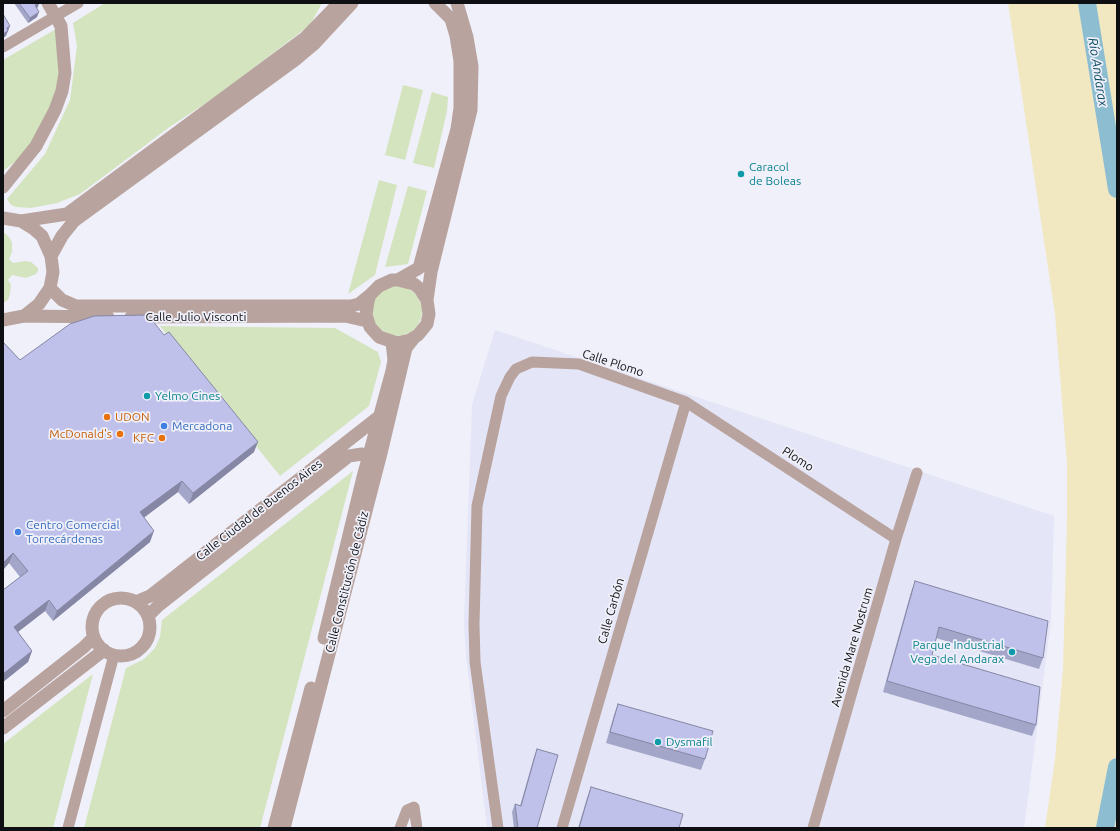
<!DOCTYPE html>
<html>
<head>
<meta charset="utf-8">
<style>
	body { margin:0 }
	#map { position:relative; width:1120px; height:831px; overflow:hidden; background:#f0f0fa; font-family:Ubuntu,sans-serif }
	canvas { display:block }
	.frame { position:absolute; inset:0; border:4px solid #0e0f12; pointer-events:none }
</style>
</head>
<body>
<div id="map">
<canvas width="1120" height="831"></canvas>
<div class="frame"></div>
</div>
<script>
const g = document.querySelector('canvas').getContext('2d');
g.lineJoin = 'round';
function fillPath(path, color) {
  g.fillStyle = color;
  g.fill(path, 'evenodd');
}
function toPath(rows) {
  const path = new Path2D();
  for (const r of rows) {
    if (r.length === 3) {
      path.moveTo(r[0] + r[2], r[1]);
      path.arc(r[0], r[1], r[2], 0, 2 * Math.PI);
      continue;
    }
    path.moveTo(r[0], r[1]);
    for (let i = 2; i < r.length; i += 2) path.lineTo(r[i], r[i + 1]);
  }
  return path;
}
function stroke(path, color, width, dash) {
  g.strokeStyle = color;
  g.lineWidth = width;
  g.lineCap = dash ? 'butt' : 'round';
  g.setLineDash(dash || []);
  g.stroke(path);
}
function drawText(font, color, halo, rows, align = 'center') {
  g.font = font + ' Ubuntu,sans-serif';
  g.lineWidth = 3.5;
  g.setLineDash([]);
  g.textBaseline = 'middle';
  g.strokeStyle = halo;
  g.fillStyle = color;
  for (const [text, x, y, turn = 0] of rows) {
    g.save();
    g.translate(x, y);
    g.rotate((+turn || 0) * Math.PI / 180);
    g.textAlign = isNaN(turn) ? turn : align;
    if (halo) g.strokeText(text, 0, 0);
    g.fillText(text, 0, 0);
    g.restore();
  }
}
const built = toPath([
	[495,330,1054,516,1051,622,1024,828,487,828,466,657,464,622,472,405]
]);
const green = toPath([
	[105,3,322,3,310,25,218,95,171,126,80,194,57,203,31,208,16,207,11,205,7,199,45,154,70,100,77,46,73,23],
	[61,26,65,65,36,146,3,171,3,60],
	[403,85,423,90,405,160,385,155],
	[432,92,448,97,447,111,434,168,413,163],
	[379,180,397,185,375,275,348,294],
	[408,186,427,191,408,264,385,267],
	[5,233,10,238,12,243,12,252,9,259,13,263,25,261,31,262,38,268,38,271,36,274,26,278,12,275,8,280,11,285,10,294,8,300,3,303,3,234],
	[397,311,25],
	[160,326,335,328,378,352,381,362,369,406,280,476],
	[353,471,260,828,84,828,126,668,144,659,155,648,160,637,162,620],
	[93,674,53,828,3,828,3,744]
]);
const sand = toPath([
	[1008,3,1117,3,1117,828,1045,828,1055,759,1063,668,1067,519,1067,464,1055,314]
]);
const river = toPath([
	[1087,3,1117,189],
	[1105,828,1117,767]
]);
const minor = toPath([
	[3,47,78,3],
	[68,828,114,655],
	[400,828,407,810,414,807,417,828],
	[498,828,475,662,474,624,477,506,501,396,510,377,516,369,532,362,579,364,686,402,896,539],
	[562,828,686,402],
	[813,828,896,539,917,473]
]);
const tertiary = toPath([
	[3,187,36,146,55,110,62,91,65,73,61,26,48,3],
	[3,218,21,221,34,229,42,236,51,256,53,272,50,288,39,304,24,316,3,320],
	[21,221,67,214,305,38,339,3],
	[51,256,62,236,74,221,295,60,314,44,352,3],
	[398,280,414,284,420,289,427,300,429,314,427,324,418,335,410,340,397,343,379,337,370,327,366,315,368,301,370,295,379,286,392,280,398,280,419,268,457,129,460,108,460,61,456,36,451,19,435,3],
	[50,288,62,300,76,306,351,306,359,304,370,295],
	[427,300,431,272,471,110,472,66,467,37,457,3],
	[24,316,108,317],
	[131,317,345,316,367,321],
	[121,627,29],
	[136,602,150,596,381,415],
	[148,616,158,606,349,456,362,454,369,457,377,454],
	[324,638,363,477,392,371,394,360,392,342],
	[3,711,84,647,94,637],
	[3,728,104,650],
	[274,828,311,688],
	[284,828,381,453,406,348,414,338]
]);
const wall = toPath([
	[14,3,39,3,37,8,37,17,28,23],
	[3,342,20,360,254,452,189,504,178,492,144,517,150,542,53,621,45,611,18,632,32,651,28,662,3,682,3,590,20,577,9,563,3,570],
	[915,581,1043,658,1039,669,936,638,932,655,1036,725,1032,736,883,692,911,592],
	[618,704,705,759,701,770,606,743,614,715],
	[537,749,537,828,514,828,512,812,515,804,520,806,534,757],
	[591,787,679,828,578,828,587,798]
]);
const shadedWall = toPath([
	[38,3,39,3,38,7,33,11,35,5],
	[39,12,37,17,28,23,30,18],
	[10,26,6,36,3,38,3,34,7,28],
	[258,442,254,452,189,504,193,493],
	[182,481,178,492,137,523,140,512],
	[154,531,150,542,53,621,57,611],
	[13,553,9,563,3,570,3,563],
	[49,600,45,611,10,638,14,627],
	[32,651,28,662,3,682,3,674]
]);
const building = toPath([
	[19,3,38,3,35,5,39,12,30,18,19,3],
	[3,14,10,26,7,28,8,31,3,34,3,14],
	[148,315,164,335,169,332,258,442,193,493,182,481,140,512,154,531,57,611,49,600,14,627,32,651,3,674,3,590,28,571,13,553,3,563,3,342,20,360,70,324,94,316,148,315],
	[915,581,1048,621,1043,658,939,627,932,655,1040,687,1036,725,887,681,915,581],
	[618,704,713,731,705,759,610,732,618,704],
	[537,749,558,755,537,828,518,828,515,804,521,806,537,749],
	[591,787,683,814,679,828,579,828,591,787]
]);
const markers = [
	[741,174,4,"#0f9aa8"],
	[147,396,4,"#0f9aa8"],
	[107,417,4,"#e8710a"],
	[164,426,4,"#3f7fe0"],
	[120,434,4,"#e8710a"],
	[162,438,4,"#e8710a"],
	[18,532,4,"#3f7fe0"],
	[1012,652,4,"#0f9aa8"],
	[658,742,4,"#0f9aa8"]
];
const cultureNames = [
	["Caracol",749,167],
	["de Boleas",749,181],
	["Yelmo Cines",155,396],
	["Parque Industrial",1004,645,"right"],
	["Vega del Andarax",1004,659,"right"],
	["Dysmafil",666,742]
];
const streetNames = [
	["Calle Julio Visconti",196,317],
	["Calle Plomo",613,363,18],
	["Plomo",798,459,33],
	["Calle Ciudad de Buenos Aires",259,510,-38],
	["Calle Constitución de Cádiz",347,582,-76],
	["Calle Carbón",611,611,-74],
	["Avenida Mare Nostrum",852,647,-74]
];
const foodNames = [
	["UDON",115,417,"left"],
	["McDonald's",112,434],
	["KFC",154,438]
];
const shopNames = [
	["Mercadona",172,426],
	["Centro Comercial",26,525],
	["Torrecárdenas",26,539]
];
const waterNames = [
	["Río Andarax",1098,72,81]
];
fillPath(built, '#e4e5f6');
fillPath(green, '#d3e4be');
fillPath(sand, '#f1e8c2');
stroke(river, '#8dbdd1', 18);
stroke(minor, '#b8a39e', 11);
stroke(tertiary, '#b8a39e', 13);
fillPath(wall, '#a4a6c9');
fillPath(shadedWall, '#8687a4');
fillPath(building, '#bfc1ea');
stroke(building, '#8687a4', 1);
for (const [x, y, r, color] of markers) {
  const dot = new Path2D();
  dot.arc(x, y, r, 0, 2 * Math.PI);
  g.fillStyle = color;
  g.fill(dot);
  stroke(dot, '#f0f0fa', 1.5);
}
drawText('12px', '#0d838f', '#f0f0fa', cultureNames, 'left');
drawText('12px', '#0e0f12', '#f0f0fa', streetNames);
drawText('12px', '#c56008', '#f0f0fa', foodNames, 'right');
drawText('12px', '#366cbe', '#f0f0fa', shopNames, 'left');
drawText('italic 13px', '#06495f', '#f0f0fa', waterNames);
</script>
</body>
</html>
